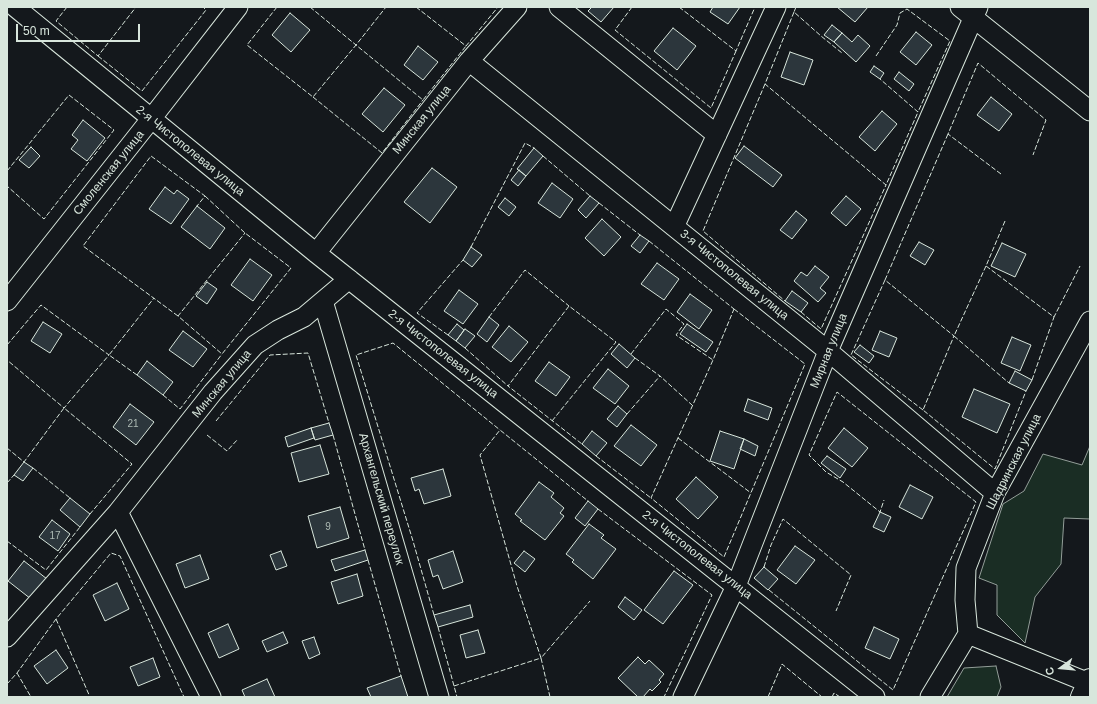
<!DOCTYPE html>
<html>
<head>
<meta charset="utf-8">
<style>
	body { margin:0 }
	#map { position:relative; width:1097px; height:704px; overflow:hidden; background:#14181c; font-family:Arial,sans-serif }
	canvas { display:block }
	.frame { position:absolute; inset:0; border:8px solid #d8e6dc; pointer-events:none }
	.north { position:absolute; left:1041px; top:648px; width:40px; height:40px; -webkit-text-stroke:3px #14181c; paint-order:stroke; rotate:254deg; font-size:11px; font-weight:700; line-height:16px; text-align:center; color:#d8e6dc }
	.north::after { content:''; display:block; margin:auto; width:14px; height:18px; background:#d8e6dc; clip-path:polygon(50% 0,100% 100%,50% 72%,0 100%) }
	.scale { position:absolute; left:16px; top:24px; width:124px; height:18px; box-sizing:border-box; border:2px solid #d8e6dc; border-top:0; padding-left:5px; font-size:12px; line-height:14px; white-space:nowrap; color:#d8e6dc; -webkit-text-stroke:3px #14181c; paint-order:stroke }
</style>
</head>
<body>
<div id="map">
<canvas width="1097" height="704"></canvas>
<div class="frame"></div>
<div class="north">С</div>
<div class="scale">50 m</div>
</div>
<script>
const g = document.querySelector('canvas').getContext('2d');
g.lineJoin = 'round';
function fillPath(path, color) {
  g.fillStyle = color;
  g.fill(path, 'evenodd');
}
function toPath(rows) {
  const path = new Path2D();
  for (const r of rows) {
    path.moveTo(r[0], r[1]);
    for (let i = 2; i < r.length; i += 2) path.lineTo(r[i], r[i + 1]);
  }
  return path;
}
function stroke(path, color, width, dash) {
  g.strokeStyle = color;
  g.lineWidth = width;
  g.lineCap = dash ? 'butt' : 'round';
  g.setLineDash(dash || []);
  g.stroke(path);
}
function drawText(font, color, halo, rows, align = 'center') {
  g.font = font + ' Arial,sans-serif';
  g.lineWidth = 3;
  g.setLineDash([]);
  g.textBaseline = 'middle';
  g.strokeStyle = halo;
  g.fillStyle = color;
  for (const [text, x, y, turn = 0] of rows) {
    g.save();
    g.translate(x, y);
    g.rotate((+turn || 0) * Math.PI / 180);
    g.textAlign = isNaN(turn) ? turn : align;
    if (halo) g.strokeText(text, 0, 0);
    g.fillText(text, 0, 0);
    g.restore();
  }
}
const green = toPath([
	[1090,446,1090,519,1064,518,1061,564,1035,597,1025,643,997,615,997,585,979,578,1003,504,1024,491,1043,454,1082,465,1090,446],
	[996,666,1001,687,997,697,947,697,964,668,996,666]
]);
const building = toPath([
	[592,7,614,7,601,22,588,11,592,7],
	[713,7,740,7,728,24,710,12,713,7],
	[837,7,868,7,855,22,837,7],
	[290,13,310,30,291,52,272,35,290,13],
	[832,25,842,33,834,42,824,35,832,25],
	[673,28,696,46,677,70,654,51,673,28],
	[916,32,932,45,916,65,900,52,916,32],
	[842,33,852,42,858,35,870,46,856,62,834,42,842,33],
	[418,46,438,62,423,80,404,65,418,46],
	[790,52,813,60,804,85,781,77,790,52],
	[874,66,884,73,880,79,870,72,874,66],
	[899,72,914,84,909,91,894,79,899,72],
	[384,88,405,105,383,132,362,114,384,88],
	[991,97,1012,114,999,131,977,115,991,97],
	[882,111,897,124,875,151,859,137,882,111],
	[83,120,105,138,87,161,71,149,78,140,72,135,83,120],
	[744,146,782,175,773,187,735,158,744,146],
	[31,147,40,156,29,168,19,160,31,147],
	[534,148,543,156,526,176,517,169,534,148],
	[432,168,457,187,430,223,404,202,432,168],
	[519,170,526,176,518,186,511,180,519,170],
	[552,183,573,199,560,218,538,203,552,183],
	[165,187,174,194,177,190,189,199,171,224,149,209,165,187],
	[590,196,599,203,586,218,578,210,590,196],
	[846,196,861,209,846,226,831,213,846,196],
	[505,198,516,207,509,216,498,207,505,198],
	[197,206,225,228,210,249,181,227,197,206],
	[796,211,807,220,792,239,780,230,796,211],
	[602,219,621,237,604,256,585,238,602,219],
	[640,235,649,241,640,253,631,246,640,235],
	[919,242,934,250,925,265,910,256,919,242],
	[1002,243,1026,254,1015,277,991,266,1002,243],
	[471,247,482,255,472,267,463,260,471,247],
	[250,259,272,275,253,301,231,285,250,259],
	[657,263,679,279,664,300,641,284,657,263],
	[815,266,829,277,820,288,826,293,818,302,794,281,801,272,807,276,815,266],
	[207,282,217,289,207,304,196,296,207,282],
	[459,290,478,304,463,324,444,311,459,290],
	[792,291,808,303,801,312,785,301,792,291],
	[690,294,712,310,699,329,677,312,690,294],
	[489,317,499,325,487,342,477,334,489,317],
	[43,322,62,334,50,353,31,341,43,322],
	[457,324,464,330,456,341,448,335,457,324],
	[687,324,713,342,706,352,680,334,687,324],
	[509,326,528,342,511,362,492,347,509,326],
	[465,329,475,336,465,348,456,341,465,329],
	[183,331,207,349,193,367,169,350,183,331],
	[880,331,897,338,889,357,872,350,880,331],
	[1012,337,1031,345,1020,371,1001,363,1012,337],
	[619,344,635,358,627,368,611,354,619,344],
	[860,345,874,356,869,363,854,352,860,345],
	[147,361,173,382,163,395,137,375,147,361],
	[549,362,570,377,556,396,535,381,549,362],
	[608,369,629,386,615,404,593,388,608,369],
	[1015,371,1032,380,1026,391,1009,383,1015,371],
	[974,389,1010,404,997,433,962,417,974,389],
	[748,399,772,408,768,420,744,411,748,399],
	[130,404,154,422,136,445,113,427,130,404],
	[618,406,627,414,617,427,607,419,618,406],
	[329,423,333,435,315,440,311,428,329,423],
	[631,425,657,445,641,466,614,446,631,425],
	[311,428,314,438,288,447,285,437,311,428],
	[844,428,868,448,852,467,828,448,844,428],
	[592,431,607,443,596,456,582,444,592,431],
	[720,431,744,439,734,469,710,461,720,431],
	[744,439,758,446,755,456,740,449,744,439],
	[320,445,329,474,299,482,291,453,320,445],
	[827,456,846,469,840,478,821,463,827,456],
	[24,462,33,468,23,481,14,475,24,462],
	[443,469,451,496,424,504,419,489,415,491,411,478,443,469],
	[696,477,718,497,698,519,676,499,696,477],
	[539,482,554,493,551,497,564,508,560,513,564,516,545,540,520,521,522,520,515,514,539,482],
	[910,485,933,497,922,519,899,507,910,485],
	[70,498,90,514,80,527,60,510,70,498],
	[588,501,598,509,585,526,575,518,588,501],
	[340,507,349,538,317,548,308,516,340,507],
	[880,512,891,517,884,532,873,527,880,512],
	[52,520,70,534,58,551,39,537,52,520],
	[589,524,604,535,601,538,616,549,593,579,572,562,574,560,566,554,589,524],
	[795,546,815,560,796,584,777,570,795,546],
	[365,550,368,560,335,571,331,560,365,550],
	[281,551,287,566,276,570,270,555,281,551],
	[453,551,463,582,443,589,438,575,433,577,428,560,453,551],
	[524,551,535,559,525,572,514,563,524,551],
	[200,555,209,579,185,588,176,564,200,555],
	[24,561,47,579,31,599,8,581,24,561],
	[764,567,778,579,768,590,754,578,764,567],
	[674,571,693,585,663,624,644,610,674,571],
	[357,574,363,596,338,604,331,582,357,574],
	[117,583,129,609,105,621,93,595,117,583],
	[625,597,642,610,634,620,618,607,625,597],
	[470,605,473,617,438,627,434,615,470,605],
	[228,624,239,649,219,658,208,633,228,624],
	[874,627,899,639,890,659,865,648,874,627],
	[478,630,485,653,466,658,460,635,478,630],
	[283,632,288,643,267,652,262,641,283,632],
	[314,637,320,654,309,659,302,641,314,637],
	[56,650,68,668,47,684,34,666,56,650],
	[638,657,645,664,649,660,664,674,659,680,661,682,652,691,650,689,643,697,638,697,618,678,638,657],
	[153,658,160,677,138,686,130,667,153,658],
	[401,676,408,697,371,697,367,688,401,676],
	[267,679,275,697,245,697,242,690,267,679]
]);
const minor = toPath([
	[15,7,316,253,875,697],
	[559,7,717,135],
	[960,7,1090,111],
	[469,61,828,351,995,493],
	[674,227,776,7],
	[316,253,469,61,517,7],
	[7,301,151,119,238,7],
	[323,301,439,697],
	[118,512,211,697],
	[968,634,1089,683],
	[7,637,118,512,213,392,255,345,278,330,304,317,349,279],
	[683,697,736,586,828,351,978,7],
	[930,697,968,634,965,600,966,568,995,493,1090,321]
]);
const major = toPath([
	[1082,697,1090,680]
]);
const fence = toPath([
	[67,7,56,21,98,56,136,7],
	[277,7,247,45,313,97,356,45,423,100,466,46],
	[310,7,356,45,386,7],
	[416,7,466,46,498,7],
	[632,7,615,30,711,108,736,51],
	[679,7,736,51,755,7],
	[796,7,794,12,821,36,842,53],
	[794,12,765,84,886,185,918,112],
	[98,56,142,91,206,10,203,7],
	[876,56,897,25,900,13,907,9,950,41,918,112,880,79],
	[765,84,703,231,785,301],
	[313,97,382,153,423,100],
	[543,156,590,196],
	[7,171,69,95,114,130,44,219,7,186],
	[1001,174,948,134,978,63,1046,120,1033,155],
	[205,196,245,233,291,268,222,354,178,316,245,233],
	[599,203,640,235],
	[1005,221,986,266,1054,317,1080,266],
	[649,241,734,309],
	[471,247,525,143,534,148],
	[986,266,954,336,1009,383],
	[885,280,948,134],
	[734,309,805,364,724,557,651,498,713,360,734,309],
	[801,312,821,329,886,185],
	[178,316,83,246,151,156,205,196,197,206],
	[489,317,525,270,569,306],
	[448,335,417,313,463,260],
	[7,345,41,305,109,355,64,408,7,360],
	[465,348,508,386],
	[631,354,666,309,684,324,676,335,713,360],
	[635,358,660,376,692,405],
	[137,375,109,355,154,298],
	[1032,380,1054,317],
	[163,395,180,409,222,354],
	[923,410,851,355,885,280,954,336,923,410,995,469,1026,391],
	[627,414,660,376],
	[216,421,270,355,308,353,329,423],
	[552,421,616,342,569,306,508,386,582,444],
	[207,435,227,451,238,439],
	[333,435,365,550],
	[678,438,751,493],
	[7,448,24,462,64,408,132,464,90,514],
	[596,456,651,498],
	[33,468,70,498],
	[7,483,14,475],
	[598,509,712,595,664,697],
	[7,541,46,570,80,527],
	[368,560,401,676],
	[764,567,771,545,783,519,851,575,836,611],
	[769,590,893,690,976,502,837,392,809,455,826,472,843,482,880,512,884,500],
	[434,615,413,541,356,355,393,343,500,430],
	[56,619,90,697],
	[438,627,457,697],
	[17,673,31,697],
	[7,684,17,673,56,619,111,553,120,556,184,697],
	[454,686,541,658,517,586,480,455,500,430,588,501],
	[550,697,541,658,590,601],
	[768,697,782,664,822,697],
	[832,697,834,693,840,697]
]);
const numberNames = [
	["21",133,424],
	["9",328,527],
	["17",55,536]
];
const streetNames = [
	["Минская улица",422,120,-51],
	["2-я Чистополевая улица",190,151,39],
	["Смоленская улица",109,173,-51],
	["3-я Чистополевая улица",734,275,39],
	["Мирная улица",829,351,-68],
	["2-я Чистополевая улица",443,354,38],
	["Минская улица",222,384,-50],
	["Шадринская улица",1014,462,-63],
	["Архангельский переулок",381,499,74],
	["2-я Чистополевая улица",697,555,38]
];
fillPath(green, '#1a2d24');
stroke(green, '#939e99', 1);
fillPath(building, '#2c363c');
stroke(building, '#d8e6dc', 1);
stroke(minor, '#d8e6dc', 21);
stroke(major, '#d8e6dc', 24);
stroke(minor, '#14181c', 19);
stroke(major, '#14181c', 22);
stroke(fence, '#d8e6dc', 1, [5, 2]);
drawText('10px', '#adbab4', null, numberNames);
drawText('12px', '#d8e6dc', '#14181c', streetNames);
</script>
</body>
</html>
